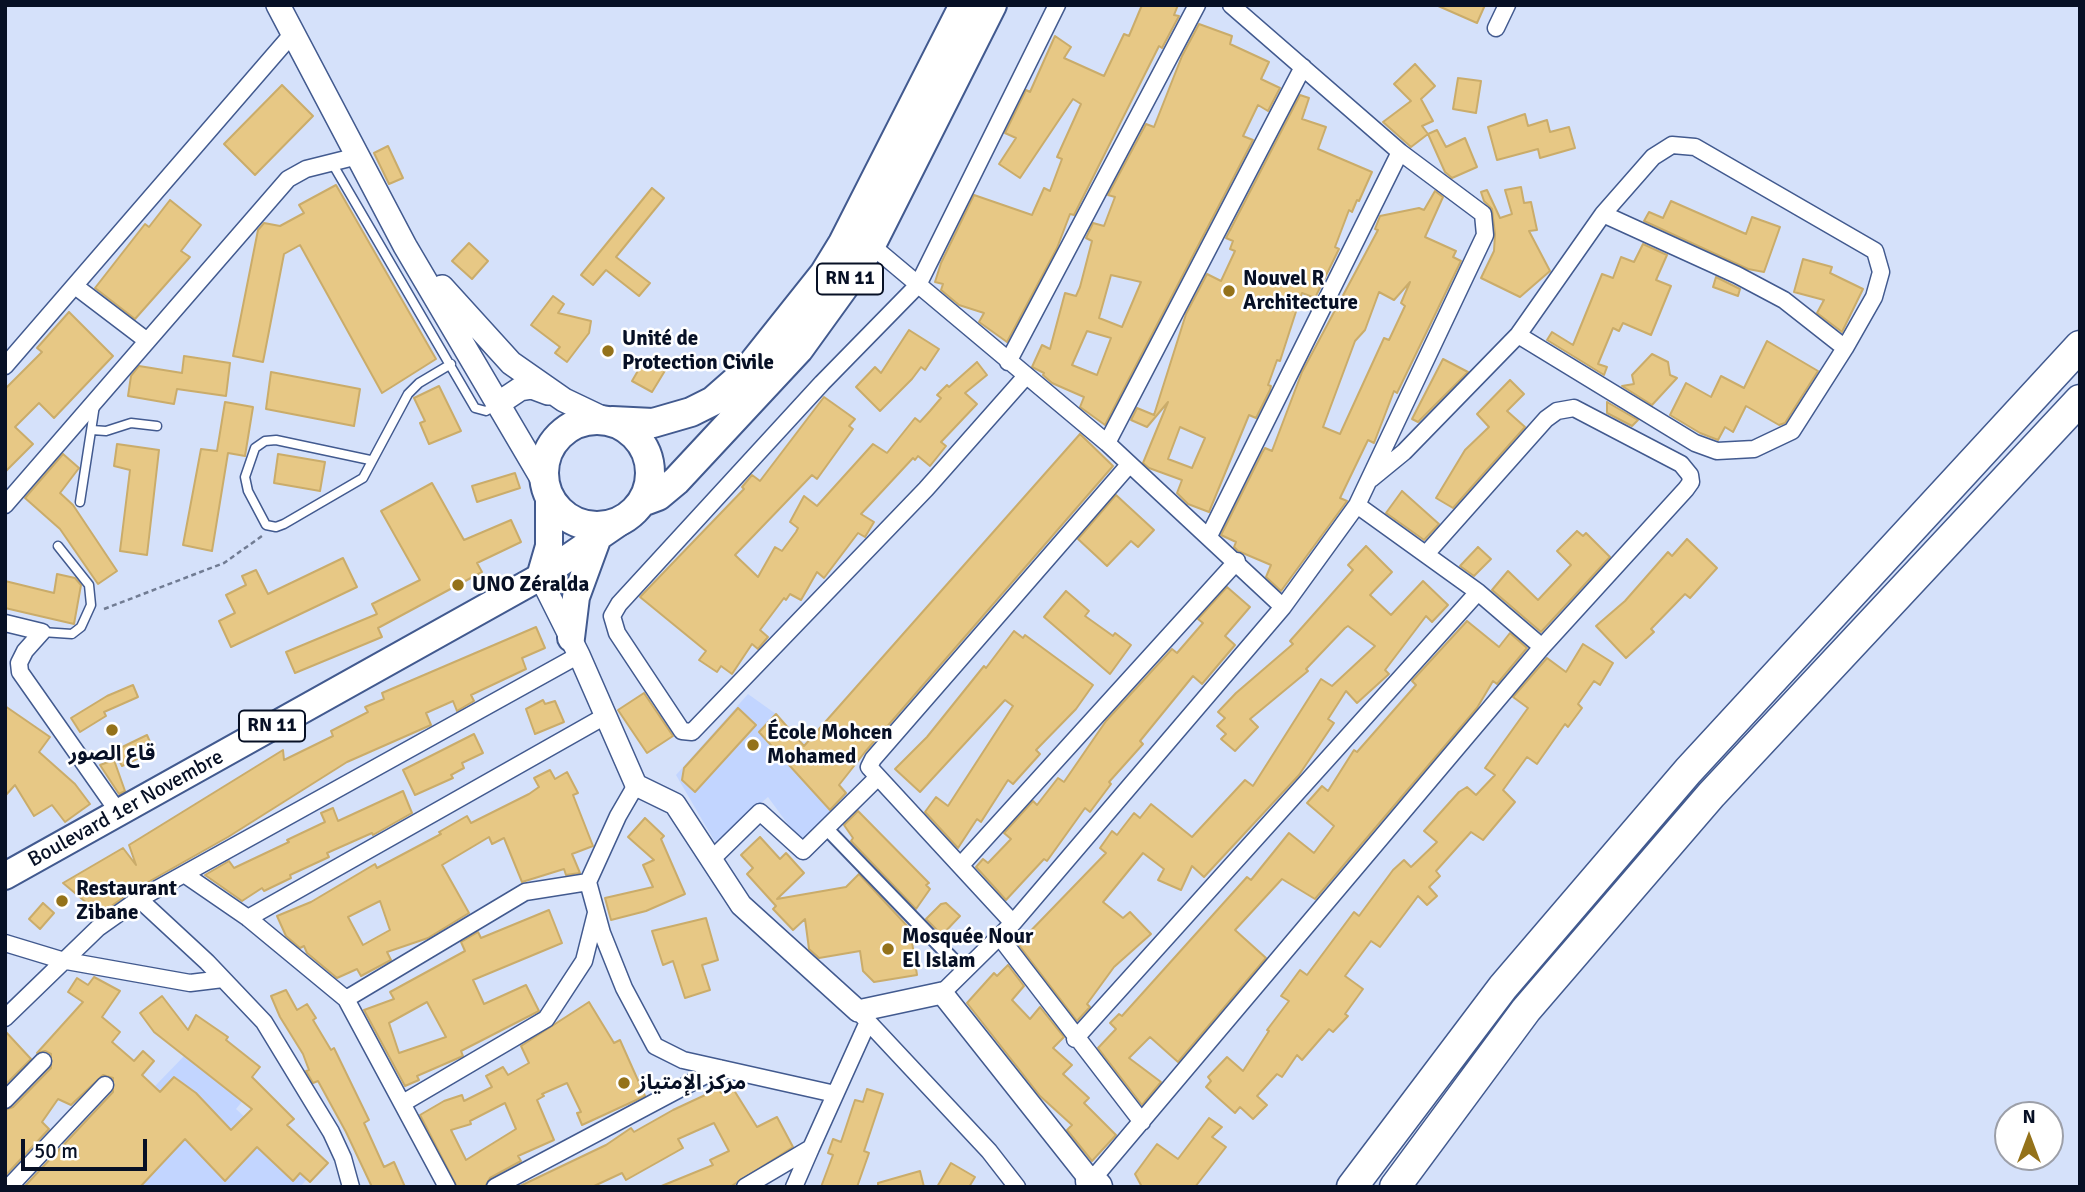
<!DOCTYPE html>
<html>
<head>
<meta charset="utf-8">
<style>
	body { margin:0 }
	#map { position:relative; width:2085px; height:1192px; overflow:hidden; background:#d5e1fa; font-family:Signika,sans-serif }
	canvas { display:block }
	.frame { position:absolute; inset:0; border:7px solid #071025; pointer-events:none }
	.north { position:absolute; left:1994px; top:1101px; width:70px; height:70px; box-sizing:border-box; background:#fff; border:2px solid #9c9fa8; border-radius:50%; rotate:0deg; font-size:19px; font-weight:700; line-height:28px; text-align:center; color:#071025 }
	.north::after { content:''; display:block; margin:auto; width:24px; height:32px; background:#94721a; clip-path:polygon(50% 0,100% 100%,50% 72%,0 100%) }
	.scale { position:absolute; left:21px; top:1139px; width:126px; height:32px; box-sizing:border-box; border:4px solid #071025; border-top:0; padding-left:9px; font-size:21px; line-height:24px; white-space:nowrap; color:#071025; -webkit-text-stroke:5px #fff; paint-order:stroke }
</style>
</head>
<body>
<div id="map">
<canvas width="2085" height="1192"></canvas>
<div class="frame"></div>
<div class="north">N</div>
<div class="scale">50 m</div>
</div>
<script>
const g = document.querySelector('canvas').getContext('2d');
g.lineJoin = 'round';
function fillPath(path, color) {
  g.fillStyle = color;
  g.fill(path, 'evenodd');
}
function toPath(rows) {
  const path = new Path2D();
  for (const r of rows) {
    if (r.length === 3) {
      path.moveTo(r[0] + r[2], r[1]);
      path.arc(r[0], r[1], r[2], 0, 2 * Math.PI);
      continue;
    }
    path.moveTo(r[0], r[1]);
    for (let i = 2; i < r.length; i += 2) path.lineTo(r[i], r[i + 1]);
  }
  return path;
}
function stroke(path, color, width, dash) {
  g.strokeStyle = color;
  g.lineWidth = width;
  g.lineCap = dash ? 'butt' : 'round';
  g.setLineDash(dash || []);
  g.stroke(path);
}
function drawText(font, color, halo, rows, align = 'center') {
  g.font = font + ' Signika,"Noto Sans Arabic",sans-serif';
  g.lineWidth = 5;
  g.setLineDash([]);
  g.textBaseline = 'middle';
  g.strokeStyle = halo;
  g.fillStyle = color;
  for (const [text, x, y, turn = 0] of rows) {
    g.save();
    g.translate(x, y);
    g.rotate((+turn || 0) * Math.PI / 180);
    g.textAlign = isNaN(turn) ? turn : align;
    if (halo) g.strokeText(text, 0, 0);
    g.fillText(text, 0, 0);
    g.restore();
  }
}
const built = toPath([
	[748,694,776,714,851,798,803,845,768,797,715,842,676,775],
	[189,1051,245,1098,236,1109,309,1177,300,1187,57,1187]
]);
const building = toPath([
	[1142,5,1178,5,1174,15,1179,16,1162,48,1159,46,1074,215,1070,214,1057,248,1007,342,979,322,984,313,959,305,941,290,943,284,935,282,941,263,974,195,1032,215,1044,188,1050,191,1062,159,1057,157,1081,104,1073,99,1020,178,999,164,1016,138,1005,133,1026,90,1030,92,1055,36,1071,47,1064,58,1104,76,1124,34,1129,36,1142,5],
	[1436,5,1485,5,1477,23,1436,5],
	[1199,24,1232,36,1230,44,1269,62,1261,79,1280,88,1268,111,1258,105,1243,136,1253,140,1105,425,1080,407,1084,397,1052,383,1043,375,1044,373,1032,367,1042,345,1050,349,1065,293,1076,296,1080,287,1092,241,1086,238,1093,223,1104,226,1115,197,1108,195,1146,124,1154,127,1182,56,1199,24],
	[1111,275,1141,282,1122,327,1099,318,1111,275],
	[1087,331,1111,338,1097,375,1072,365,1087,331],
	[1415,64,1435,86,1421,99,1433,121,1422,126,1428,134,1437,130,1446,147,1465,138,1477,167,1452,178,1445,172,1428,134,1411,147,1383,122,1411,101,1394,84,1415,64],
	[1458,78,1481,81,1476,113,1453,109,1458,78],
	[282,85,313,116,255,175,224,144,282,85],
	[1300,95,1309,98,1302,119,1326,127,1318,149,1372,172,1359,201,1357,200,1352,212,1349,210,1335,247,1339,249,1315,298,1302,293,1280,361,1277,360,1268,385,1271,386,1270,390,1256,418,1249,415,1209,512,1188,504,1177,493,1182,480,1149,468,1143,463,1168,402,1147,427,1131,420,1137,408,1154,415,1186,314,1207,274,1221,281,1235,251,1230,249,1233,241,1226,238,1300,95],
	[1180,427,1205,438,1192,468,1168,459,1180,427],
	[1525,114,1528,126,1547,120,1550,132,1569,127,1575,148,1540,158,1538,149,1497,160,1488,127,1525,114],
	[388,146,403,178,389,184,374,153,388,146],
	[336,185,436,359,382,393,300,245,284,254,263,362,233,356,258,230,264,223,280,226,304,213,299,205,336,185],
	[1521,187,1524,203,1531,202,1537,230,1529,231,1550,271,1520,297,1481,278,1494,251,1495,234,1492,209,1484,201,1481,192,1487,190,1500,218,1512,214,1505,190,1521,187],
	[652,188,664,198,616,257,650,283,639,296,606,270,593,285,581,275,652,188],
	[1435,191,1443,197,1425,237,1456,251,1453,257,1461,261,1397,393,1394,391,1374,443,1368,440,1340,498,1347,501,1281,591,1266,577,1271,565,1238,551,1234,547,1236,542,1221,535,1262,453,1265,448,1272,451,1302,372,1378,230,1375,229,1380,216,1419,208,1424,210,1435,191],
	[1410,282,1401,303,1405,306,1389,340,1384,338,1340,434,1323,427,1355,341,1365,330,1379,292,1394,300,1410,282],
	[170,200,201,225,181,251,190,257,135,319,95,288,145,224,149,227,170,200],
	[1671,201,1746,234,1752,217,1780,227,1764,272,1748,269,1644,221,1649,212,1663,218,1671,201],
	[469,243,488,261,472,279,452,261,469,243],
	[1643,244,1667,255,1656,280,1671,286,1651,335,1623,323,1619,331,1613,328,1598,364,1607,367,1604,375,1547,340,1552,332,1573,345,1602,274,1613,278,1621,257,1634,262,1643,244],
	[1803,259,1832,267,1830,273,1863,289,1842,332,1817,313,1824,300,1794,292,1803,259],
	[1716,277,1740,289,1738,296,1713,287,1716,277],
	[553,296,564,304,558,313,591,321,589,333,567,362,555,353,560,347,531,325,553,296],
	[69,312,113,356,54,418,39,403,15,427,33,444,5,472,5,389,42,352,37,348,69,312],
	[909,330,939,349,925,370,921,367,912,379,880,411,856,387,875,367,881,373,909,330],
	[1767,341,1818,371,1785,423,1779,425,1746,406,1733,432,1725,427,1718,440,1700,433,1670,415,1686,383,1711,397,1721,376,1744,388,1767,341],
	[1652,354,1668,362,1670,375,1677,378,1652,405,1622,386,1634,384,1632,375,1652,354],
	[184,356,230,363,226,396,177,389,174,404,128,396,131,376,139,366,182,373,184,356],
	[646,357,666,369,652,392,632,381,646,357],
	[1443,359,1468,372,1418,422,1412,419,1443,359],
	[977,362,987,375,965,393,977,404,941,442,946,446,930,466,918,456,915,460,913,458,861,514,874,522,865,537,858,533,824,578,817,572,801,600,790,594,786,600,784,598,760,630,768,637,758,649,752,644,732,674,721,666,717,672,699,660,706,651,640,597,744,489,742,487,752,475,760,481,824,397,855,419,849,426,853,429,817,479,812,475,735,555,758,577,775,547,782,551,796,532,798,528,790,522,804,496,817,506,873,444,887,453,915,418,920,422,930,411,941,398,937,395,947,385,949,387,977,362],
	[271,372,360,389,354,426,266,409,271,372],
	[1510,380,1524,394,1507,411,1525,427,1453,508,1436,498,1465,450,1489,427,1477,414,1510,380],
	[439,386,461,431,429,444,420,423,425,421,414,398,439,386],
	[225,402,253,407,245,456,228,453,212,551,183,545,201,449,217,451,225,402],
	[1607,402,1638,420,1632,426,1607,413,1607,402],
	[1080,434,1113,466,865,752,839,785,846,793,830,810,759,732,776,714,804,746,1080,434],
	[117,444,159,450,147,555,120,551,130,470,114,466,117,444],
	[63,454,79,468,60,493,73,505,117,571,98,584,60,529,25,498,63,454],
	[278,454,325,462,320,491,274,483,278,454],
	[515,473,520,488,477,502,472,486,515,473],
	[432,483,464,540,511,520,521,542,477,563,482,572,378,628,382,637,295,673,286,652,377,614,372,604,420,580,381,511,432,483],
	[1402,491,1439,524,1424,540,1386,513,1402,491],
	[1116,495,1154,530,1138,547,1131,541,1107,566,1078,539,1116,495],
	[1577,531,1583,536,1586,533,1610,557,1541,632,1492,590,1508,571,1538,600,1571,565,1557,551,1577,531],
	[1687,539,1717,568,1690,598,1685,594,1651,629,1654,632,1626,658,1596,626,1625,601,1668,552,1672,556,1687,539],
	[1366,546,1392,572,1370,595,1391,615,1423,581,1448,605,1432,622,1426,616,1385,670,1389,674,1357,703,1346,691,1328,719,1334,723,1299,775,1204,877,1192,866,1181,890,1158,880,1164,869,1143,853,1103,902,1123,918,1130,912,1151,934,1114,967,1087,1004,1090,1007,1077,1021,1018,944,1106,853,1100,848,1112,831,1117,835,1134,813,1140,818,1151,804,1192,837,1245,780,1253,786,1321,679,1332,686,1375,646,1348,626,1345,628,1306,669,1308,671,1250,719,1258,727,1235,751,1221,739,1226,734,1217,726,1225,718,1218,712,1236,693,1293,644,1290,641,1353,570,1348,565,1366,546],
	[1478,547,1491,559,1474,576,1460,566,1478,547],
	[343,558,357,587,231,647,219,621,235,613,226,595,246,585,242,576,256,570,268,594,343,558],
	[57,574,75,578,81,585,74,624,5,608,5,581,54,593,57,574],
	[1227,587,1250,607,1225,636,1235,645,1202,684,1193,676,1140,741,1143,744,1109,782,1111,784,1090,812,1085,808,1047,861,1044,859,1006,900,976,867,983,859,988,863,1011,839,1004,833,1033,801,1037,805,1058,778,1064,782,1106,721,1172,649,1177,653,1203,623,1198,619,1227,587],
	[1066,591,1089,611,1085,616,1113,636,1115,633,1131,645,1110,674,1044,617,1066,591],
	[1467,621,1499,647,1510,633,1527,648,1497,684,1493,681,1477,708,1315,899,1282,879,1235,930,1266,958,1178,1062,1150,1037,1129,1058,1161,1082,1142,1105,1098,1048,1116,1029,1110,1023,1119,1014,1122,1016,1247,877,1251,880,1289,833,1314,853,1334,826,1307,803,1322,786,1328,791,1354,750,1357,752,1416,685,1412,681,1467,621],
	[536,627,545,648,522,658,526,669,471,695,474,701,457,711,453,701,426,713,431,725,347,762,228,837,134,890,100,914,63,883,123,848,136,865,129,845,283,750,284,760,333,736,331,731,368,712,365,707,384,699,382,693,536,627],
	[1014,631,1023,638,1025,635,1093,685,1076,709,1036,750,1040,754,1013,784,1008,780,981,822,977,819,958,848,925,812,936,797,948,806,1013,706,1005,700,920,792,895,769,927,737,984,666,986,668,1014,631],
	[1583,644,1613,663,1600,685,1594,681,1578,704,1582,708,1568,727,1565,724,1537,764,1527,757,1503,790,1515,802,1483,840,1471,832,1436,871,1440,876,1429,887,1437,896,1427,905,1418,896,1380,947,1371,941,1345,976,1363,989,1345,1014,1348,1016,1333,1032,1329,1029,1302,1060,1297,1055,1282,1077,1277,1074,1257,1096,1267,1105,1253,1119,1240,1107,1235,1113,1206,1087,1211,1081,1208,1077,1227,1057,1243,1071,1269,1031,1267,1030,1289,1001,1281,996,1300,970,1307,975,1354,912,1359,916,1393,870,1404,860,1411,867,1437,842,1424,831,1459,792,1467,787,1476,795,1495,775,1485,768,1528,708,1513,697,1547,658,1566,672,1583,644],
	[133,685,138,697,104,712,106,716,80,732,71,718,107,696,133,685],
	[644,693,673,736,647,753,618,710,644,693],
	[543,700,545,704,555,701,564,722,535,734,526,709,543,700],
	[5,706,50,737,39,752,75,784,90,804,65,822,52,805,34,816,15,785,5,796,5,706],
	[738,708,756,725,695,792,682,780,684,768,738,708],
	[474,734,483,753,462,763,464,768,451,775,453,778,415,795,403,770,474,734],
	[147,735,154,751,122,766,114,751,147,735],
	[114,760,125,791,119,794,100,765,114,760],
	[550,770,555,779,567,772,578,793,573,795,593,846,572,854,580,873,566,875,564,869,522,882,504,838,492,844,489,837,442,865,469,913,428,938,387,952,391,960,361,976,357,969,337,978,307,953,304,946,300,948,286,936,277,916,311,902,375,864,377,868,441,834,439,832,467,816,471,823,529,794,539,787,534,778,550,770],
	[380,901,390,930,363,945,348,917,380,901],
	[403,791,412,813,373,835,372,833,327,853,329,857,290,875,291,878,264,891,262,888,242,901,205,875,229,861,234,868,289,842,287,840,325,822,321,813,333,808,338,821,403,791],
	[858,811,929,883,926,885,930,889,916,909,851,841,853,838,844,825,858,811],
	[645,818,664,836,661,839,685,894,646,911,611,920,605,898,653,887,643,865,654,860,628,837,645,818],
	[760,837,780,859,786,853,804,873,777,899,846,887,859,874,910,929,917,975,874,982,863,971,860,951,819,958,809,949,805,919,793,930,773,909,776,906,747,874,753,868,741,855,760,837],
	[43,903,54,913,40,929,29,919,43,903],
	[946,903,960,916,942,935,926,919,941,904,946,903],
	[549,910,562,943,473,980,484,1004,526,985,539,1011,461,1051,463,1056,417,1076,419,1080,405,1086,364,1010,394,999,390,992,465,951,461,942,478,932,481,938,549,910],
	[427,1002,446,1037,399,1053,389,1023,427,1002],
	[706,918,718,960,702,965,710,990,685,998,673,961,663,965,652,931,706,918],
	[1008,965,1024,986,1012,1000,1030,1019,1040,1007,1064,1037,1053,1048,1072,1065,1063,1074,1089,1098,1084,1103,1116,1135,1092,1161,1067,1130,1072,1125,1040,1096,967,1003,994,973,997,976,1008,965],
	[94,977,120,991,102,1017,120,1032,112,1042,134,1061,143,1051,154,1061,142,1075,160,1092,174,1077,196,1093,231,1130,252,1109,154,1032,140,1013,162,996,188,1030,196,1015,228,1037,226,1040,260,1067,252,1077,294,1119,287,1125,328,1163,310,1182,300,1173,293,1181,257,1147,225,1181,185,1139,140,1187,24,1187,113,1092,113,1078,103,1075,71,1105,58,1099,42,1122,49,1129,5,1176,5,1110,13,1107,51,1068,51,1054,45,1051,37,1053,83,1002,68,992,77,978,88,985,94,977],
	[286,990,297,1010,307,1004,316,1018,313,1020,331,1050,334,1048,369,1120,364,1123,384,1167,394,1162,405,1187,372,1187,346,1132,318,1081,313,1083,306,1071,309,1070,303,1054,280,1017,271,996,286,990],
	[589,1002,614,1043,620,1040,645,1096,582,1125,577,1113,581,1112,567,1083,542,1094,544,1096,537,1100,554,1140,518,1156,521,1161,490,1178,485,1187,457,1187,420,1115,444,1101,462,1095,464,1101,492,1087,486,1076,503,1067,508,1075,529,1063,521,1046,589,1002],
	[505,1103,516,1129,466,1160,451,1130,471,1124,470,1121,505,1103],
	[5,1031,31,1059,5,1085,5,1031],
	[732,1087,757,1127,777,1117,793,1147,730,1187,659,1187,713,1165,710,1160,729,1151,714,1123,678,1139,683,1148,626,1180,622,1173,592,1187,518,1187,606,1145,631,1128,634,1132,673,1110,718,1089,721,1093,732,1087],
	[867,1089,883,1094,864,1151,869,1153,857,1187,821,1187,833,1155,828,1153,833,1139,841,1142,855,1100,863,1102,867,1089],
	[1209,1118,1222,1127,1212,1137,1226,1147,1195,1187,1142,1187,1135,1174,1157,1144,1178,1159,1209,1118],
	[951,1163,975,1177,969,1187,937,1187,951,1163],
	[920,1171,924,1187,878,1187,878,1183,920,1171]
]);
const path = toPath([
	[104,609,224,563,262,536]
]);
const service = toPath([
	[332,163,475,408,486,411,495,406],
	[92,430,106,431,131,423,157,426],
	[370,460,276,440,265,441,255,448,245,477,248,491,266,525,276,527,284,524,363,478,408,394,419,383,451,364],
	[80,502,95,405],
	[42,632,72,634,81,627,91,605,89,585,58,546]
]);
const pedestrian = toPath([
	[827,829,963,970]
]);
const minor = toPath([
	[1496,28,1507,5],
	[1603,214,1737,275,1784,300,1845,348],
	[871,245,1107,443,1283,607],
	[75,286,146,340],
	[1008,362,1197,5],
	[5,366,294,32],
	[1026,376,926,489,692,732,682,731,617,633,612,616,619,604,822,383,918,285,1057,5],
	[1107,443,1303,67],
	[1371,479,1404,452,1518,335,1603,214,1653,157,1672,145,1695,147,1875,251,1881,272,1874,297,1845,348,1792,431,1754,449,1717,451,1695,443,1518,335],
	[5,505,288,179,306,169,358,156],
	[1357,505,1478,592,1542,647],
	[1209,536,1400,152],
	[5,623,42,632,25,651,19,663,20,672,119,813],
	[636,785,618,816,588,882,602,933,624,988,655,1046,683,1060,835,1094],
	[712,859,760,812,803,851,878,777],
	[961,865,1237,561],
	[184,874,248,918,346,999,447,1187],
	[139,899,207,962,264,1022,331,1132,343,1158,351,1187],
	[248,918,607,715],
	[1013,923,869,767,873,759,1128,466],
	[999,936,1142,1122],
	[5,943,61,960,190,983,223,979],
	[942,993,1013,923,1283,607,1357,505,1485,235,1483,214,1400,152,1231,5],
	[346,999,525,892,588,882],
	[858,1011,989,1151,1017,1187],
	[5,1018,98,928,139,899,579,655],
	[1075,1039,1478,592],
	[5,1100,43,1061],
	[403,1103,546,1019,584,961,596,913],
	[1091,1181,1542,647,1686,489,1691,482,1690,475,1681,464,1574,408,1557,411,1546,419,1426,554],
	[9,1187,105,1085],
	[495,1187,719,1068],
	[745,1187,811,1148,867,1024],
	[794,1187,811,1148]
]);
const tertiary = toPath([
	[540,577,579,655,636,785,675,804,741,905,858,1011,942,993,1091,1181]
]);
const secondary = toPath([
	[278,5,405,246,544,482],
	[442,287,511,363,564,400,606,420],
	[499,403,520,389,532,387,548,393]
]);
const primary = toPath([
	[540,577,549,546,549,498],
	[571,638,576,597,598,537],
	[5,876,540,577,620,522]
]);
const trunk = toPath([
	[597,473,53],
	[612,421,653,423,691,412,713,401,746,372,824,274,843,243,964,5],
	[642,502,658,496,676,481,799,349,851,277,871,245,992,5]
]);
const motorway = toPath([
	[1091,1181,1097,1187],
	[1352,1187,1503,987,1688,771,2080,346],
	[1395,1187,1526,1010,1711,795,2080,400]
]);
const markers = [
	[1229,291,7,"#94721a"],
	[608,351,7,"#94721a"],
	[458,585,7,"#94721a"],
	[112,730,7,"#94721a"],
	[753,745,7,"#94721a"],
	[62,901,7,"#94721a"],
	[888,949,7,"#94721a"],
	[624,1083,7,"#94721a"]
];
const shields = [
	[850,279,66],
	[272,726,66]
];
const shieldNames = [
	["RN 11",850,279],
	["RN 11",272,726]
];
const poiNames = [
	["Nouvel R",1243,279],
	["Architecture",1243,303],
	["Unité de",622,339],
	["Protection Civile",622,363],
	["UNO Zéralda",472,585],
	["École Mohcen",767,733],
	["Mohamed",767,757],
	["قاع الصور",112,754,"center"],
	["Restaurant",76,889],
	["Zibane",76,913],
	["Mosquée Nour",902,937],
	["El Islam",902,961],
	["مركز الإمتياز",638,1083]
];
const streetNames = [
	["Boulevard 1er Novembre",126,809,-29]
];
fillPath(built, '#c2d5ff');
fillPath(building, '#e7c885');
stroke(building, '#caac6a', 2);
stroke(service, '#425a8f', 11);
stroke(pedestrian, '#425a8f', 16);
stroke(minor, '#425a8f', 19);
stroke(tertiary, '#425a8f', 24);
stroke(secondary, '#425a8f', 26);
stroke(primary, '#425a8f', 30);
stroke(trunk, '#425a8f', 32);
stroke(motorway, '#425a8f', 33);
stroke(path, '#717c93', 2.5, [5, 3.5]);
stroke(service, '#fff', 8);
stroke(pedestrian, '#fff', 12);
stroke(minor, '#fff', 16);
stroke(tertiary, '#fff', 21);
stroke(secondary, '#fff', 23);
stroke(primary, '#fff', 26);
stroke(trunk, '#fff', 28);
stroke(motorway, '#fff', 30);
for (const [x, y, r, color] of markers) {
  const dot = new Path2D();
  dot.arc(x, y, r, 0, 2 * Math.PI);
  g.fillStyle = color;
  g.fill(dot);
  stroke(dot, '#fff', 2.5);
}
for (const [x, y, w] of shields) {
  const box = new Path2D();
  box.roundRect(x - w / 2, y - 15.5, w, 31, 5);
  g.fillStyle = '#fff';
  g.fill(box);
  stroke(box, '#071025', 2);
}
drawText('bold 19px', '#071025', null, shieldNames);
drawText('bold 21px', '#071025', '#fff', poiNames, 'left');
drawText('21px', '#071025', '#fff', streetNames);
</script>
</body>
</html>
